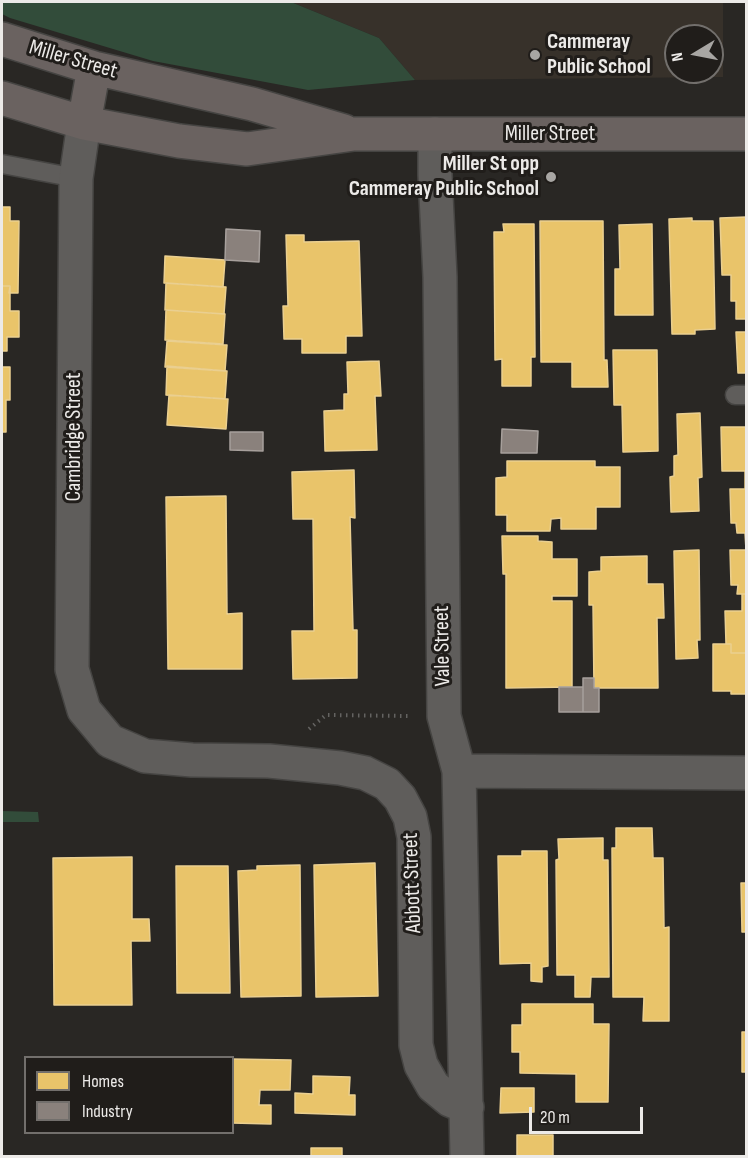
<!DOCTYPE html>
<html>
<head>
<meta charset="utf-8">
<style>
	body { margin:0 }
	#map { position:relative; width:748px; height:1158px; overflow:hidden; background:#292724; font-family:"Sofia Sans Condensed",sans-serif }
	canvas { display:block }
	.frame { position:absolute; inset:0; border:3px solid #eceae8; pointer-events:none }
	.legend { position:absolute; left:24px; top:1056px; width:210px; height:78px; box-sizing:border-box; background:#201d1a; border:2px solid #726f6c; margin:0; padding:8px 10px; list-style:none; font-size:18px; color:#eceae8 }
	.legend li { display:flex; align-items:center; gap:12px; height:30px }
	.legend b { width:30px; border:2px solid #726f6c }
	.north { position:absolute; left:664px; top:24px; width:60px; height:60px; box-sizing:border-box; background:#201d1a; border:2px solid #726f6c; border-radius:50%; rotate:260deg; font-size:16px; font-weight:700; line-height:24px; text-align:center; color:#eceae8 }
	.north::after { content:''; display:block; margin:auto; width:21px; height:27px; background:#a8a6a3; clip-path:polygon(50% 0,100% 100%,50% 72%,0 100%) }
	.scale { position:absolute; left:529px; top:1107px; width:114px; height:27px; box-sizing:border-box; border:3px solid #eceae8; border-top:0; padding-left:8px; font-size:18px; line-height:21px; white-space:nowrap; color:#eceae8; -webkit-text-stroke:4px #201d1a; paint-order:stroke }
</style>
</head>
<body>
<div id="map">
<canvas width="748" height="1158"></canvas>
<div class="frame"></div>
<ul class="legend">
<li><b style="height:16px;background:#e9c46a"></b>Homes</li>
<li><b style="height:16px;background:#8a817c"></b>Industry</li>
</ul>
<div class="north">N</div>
<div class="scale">20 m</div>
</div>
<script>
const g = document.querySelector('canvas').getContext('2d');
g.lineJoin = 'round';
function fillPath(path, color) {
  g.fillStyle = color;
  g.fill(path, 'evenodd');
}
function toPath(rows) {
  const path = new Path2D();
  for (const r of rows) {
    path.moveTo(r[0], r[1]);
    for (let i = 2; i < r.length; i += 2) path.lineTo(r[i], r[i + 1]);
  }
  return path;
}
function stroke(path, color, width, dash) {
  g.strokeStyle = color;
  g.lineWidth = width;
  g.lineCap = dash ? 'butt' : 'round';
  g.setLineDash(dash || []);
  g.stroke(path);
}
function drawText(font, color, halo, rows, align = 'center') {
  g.font = font + ' "Sofia Sans Condensed",sans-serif';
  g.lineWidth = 6;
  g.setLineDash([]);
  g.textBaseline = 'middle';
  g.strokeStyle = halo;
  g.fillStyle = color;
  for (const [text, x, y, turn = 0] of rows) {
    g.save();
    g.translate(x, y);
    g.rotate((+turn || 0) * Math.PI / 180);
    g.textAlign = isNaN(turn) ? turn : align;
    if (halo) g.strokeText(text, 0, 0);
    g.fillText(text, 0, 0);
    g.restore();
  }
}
const built = toPath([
	[291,2,723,2,723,77,415,80,379,38],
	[676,36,712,36,712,72,676,72]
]);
const green = toPath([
	[2,2,291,2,379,38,415,80,308,90,153,61,10,18,2,14],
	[2,811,38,812,39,822,2,822]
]);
const homes = toPath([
	[2,207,10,207,10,221,19,221,18,293,9,293,10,286,2,286,2,207],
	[746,217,746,319,736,319,736,301,731,301,731,275,722,275,720,218,746,217],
	[692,218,692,221,713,221,715,329,695,330,695,334,672,334,669,219,692,218],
	[540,221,603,221,604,360,607,360,608,387,572,387,572,362,541,362,540,221],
	[503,224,534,224,535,357,531,357,531,386,502,386,502,359,495,360,494,232,504,232,503,224],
	[652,224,653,315,615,315,615,269,620,269,619,225,652,224],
	[286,235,304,235,304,242,359,241,362,336,346,336,346,353,302,353,302,339,284,339,283,306,288,306,286,235],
	[165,256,225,260,223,287,164,283,165,256],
	[166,283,226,287,224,314,165,310,166,283],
	[2,286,10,286,10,311,19,311,19,337,7,337,7,351,2,351,2,286],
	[166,310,225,314,223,344,165,340,166,310],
	[736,332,746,332,746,373,738,373,736,332],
	[167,341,227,345,225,371,165,367,167,341],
	[613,350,657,350,658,451,623,452,622,405,614,405,613,350],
	[379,361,381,396,375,396,377,450,325,451,324,411,344,410,344,394,348,394,347,362,379,361],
	[167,366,227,371,225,399,166,395,167,366],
	[2,367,10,367,10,400,6,400,6,432,2,432,2,367],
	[169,395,228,399,226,429,167,425,169,395],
	[700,413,702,477,698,478,699,511,671,512,670,477,674,476,674,456,678,455,677,414,700,413],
	[721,427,746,427,746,471,722,471,721,427],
	[507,461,595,461,595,467,620,467,620,507,596,507,596,529,561,529,561,518,551,519,550,531,507,531,507,515,496,515,496,478,507,477,507,461],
	[354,470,355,518,350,517,353,630,357,630,357,678,293,679,292,631,314,631,313,519,293,519,292,472,354,470],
	[745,471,746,471,746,533,737,533,736,523,731,523,730,489,745,489,745,471],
	[226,496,227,614,242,613,242,669,168,669,166,497,226,496],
	[745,533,746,533,746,594,737,594,738,585,731,585,730,550,746,550,745,533],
	[502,536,538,536,538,541,552,542,552,559,577,559,577,596,552,596,552,601,572,601,572,687,506,688,506,574,503,574,502,536],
	[699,550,700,640,697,640,698,658,676,659,674,551,699,550],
	[647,556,647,584,663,584,664,618,657,618,658,688,594,688,593,605,589,605,589,572,601,571,601,557,647,556],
	[742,594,746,594,746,653,731,653,731,644,726,644,725,611,742,611,742,594],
	[713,644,731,644,731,653,746,653,746,694,731,694,731,691,713,691,713,644],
	[616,828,652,828,653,858,663,858,664,928,669,927,669,1021,643,1021,644,997,613,997,612,848,616,848,616,828],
	[603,838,603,860,608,860,609,977,591,977,590,997,575,997,575,975,557,975,556,860,559,859,558,839,603,838],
	[522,851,547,851,548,966,542,967,542,982,531,981,531,963,500,964,498,856,522,856,522,851],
	[132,857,132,919,149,919,150,941,131,941,132,1005,54,1005,53,858,132,857],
	[375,863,378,996,316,997,314,865,375,863],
	[300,865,301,996,241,997,238,871,257,870,257,866,300,865],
	[176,866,228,866,230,993,177,993,176,866],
	[741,883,746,883,746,932,742,932,741,883],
	[522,1004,593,1004,593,1024,609,1024,608,1102,576,1102,576,1074,520,1073,520,1052,512,1052,512,1025,522,1025,522,1004],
	[742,1032,746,1032,746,1072,742,1072,742,1032],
	[232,1059,291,1060,290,1090,260,1090,259,1105,271,1105,271,1124,232,1123,232,1059],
	[313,1076,350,1077,349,1095,355,1095,355,1115,295,1113,295,1093,313,1094,313,1076],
	[501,1088,534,1088,534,1112,500,1113,501,1088],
	[517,1135,553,1135,553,1156,517,1156,517,1135],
	[311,1148,342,1148,342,1156,311,1156,311,1148]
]);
const industry = toPath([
	[226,229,260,231,259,262,225,260,226,229],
	[502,429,538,431,537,453,501,453,502,429],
	[230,432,263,432,263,451,230,450,230,432],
	[583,678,594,678,594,688,599,688,599,712,583,712,583,678],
	[559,687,583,687,583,712,559,712,559,687]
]);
const path = toPath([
	[309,729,326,715,408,716]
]);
const lane = toPath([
	[2,164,76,178],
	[735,395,746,395]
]);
const street = toPath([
	[84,123,76,178,72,669,84,710,110,741,145,756,192,760,269,761,340,768,365,773,387,784,400,798,410,817,414,837,416,1045,421,1065,433,1086,450,1100,467,1107],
	[435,134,435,175,440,277,444,716,459,771,467,1156],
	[459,771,746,773]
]);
const primary = toPath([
	[2,39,94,68,252,104,344,131],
	[2,98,84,123,179,141,247,149,354,134,746,134],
	[84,123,94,68]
]);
const markers = [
	[535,55,6,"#a8a6a3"],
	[551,177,6,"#a8a6a3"]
];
const poiNames = [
	["Cammeray",547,42],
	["Public School",547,67],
	["Miller St opp",539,164,"right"],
	["Cammeray Public School",539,189,"right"]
];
const streetNames = [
	["Miller Street",73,60,16],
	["Miller Street",550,134],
	["Cambridge Street",74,437,-90],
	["Vale Street",443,646,-91],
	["Abbott Street",413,883,-92]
];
fillPath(built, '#37312a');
fillPath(green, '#324c3a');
fillPath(homes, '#e9c46a');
stroke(homes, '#eacf90', 1.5);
fillPath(industry, '#8a817c');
stroke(industry, '#a7a09c', 1.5);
stroke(lane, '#454442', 21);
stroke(street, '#454442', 36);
stroke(primary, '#454442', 36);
stroke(path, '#646361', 4, [1.5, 4.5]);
stroke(lane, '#5f5d5b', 18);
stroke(street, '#5f5d5b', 33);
stroke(primary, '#6a6260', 33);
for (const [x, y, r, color] of markers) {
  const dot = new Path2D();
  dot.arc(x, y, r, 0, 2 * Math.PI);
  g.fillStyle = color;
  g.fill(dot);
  stroke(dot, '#201d1a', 2);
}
drawText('bold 22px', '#eceae8', '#201d1a', poiNames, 'left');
drawText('22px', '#eceae8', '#201d1a', streetNames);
</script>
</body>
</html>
